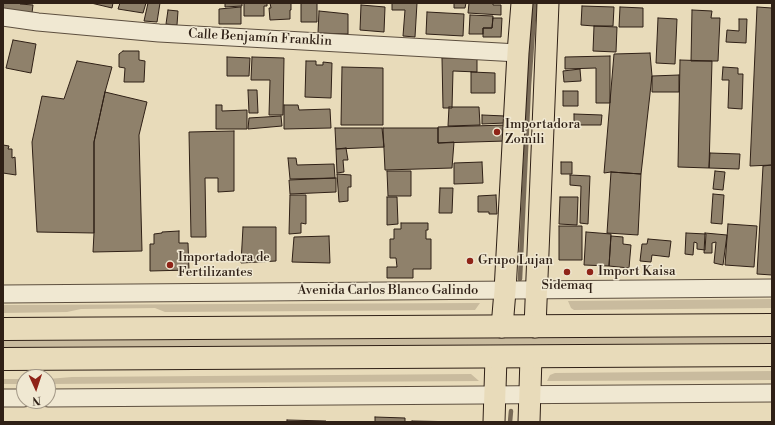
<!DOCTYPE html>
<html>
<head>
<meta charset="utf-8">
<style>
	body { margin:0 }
	#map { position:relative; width:775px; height:425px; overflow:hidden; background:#e8dbba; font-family:"Libre Bodoni",serif }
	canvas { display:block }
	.frame { position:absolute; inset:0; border:4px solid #2f2016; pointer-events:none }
	.north { position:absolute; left:16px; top:369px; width:40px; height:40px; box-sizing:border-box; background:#f0e8d2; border:1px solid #a39887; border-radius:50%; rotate:177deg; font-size:11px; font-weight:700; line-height:16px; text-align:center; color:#2f2016 }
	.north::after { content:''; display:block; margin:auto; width:14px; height:18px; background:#8f2418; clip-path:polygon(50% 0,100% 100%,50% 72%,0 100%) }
</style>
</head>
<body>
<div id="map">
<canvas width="775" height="425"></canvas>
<div class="frame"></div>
<div class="north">N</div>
</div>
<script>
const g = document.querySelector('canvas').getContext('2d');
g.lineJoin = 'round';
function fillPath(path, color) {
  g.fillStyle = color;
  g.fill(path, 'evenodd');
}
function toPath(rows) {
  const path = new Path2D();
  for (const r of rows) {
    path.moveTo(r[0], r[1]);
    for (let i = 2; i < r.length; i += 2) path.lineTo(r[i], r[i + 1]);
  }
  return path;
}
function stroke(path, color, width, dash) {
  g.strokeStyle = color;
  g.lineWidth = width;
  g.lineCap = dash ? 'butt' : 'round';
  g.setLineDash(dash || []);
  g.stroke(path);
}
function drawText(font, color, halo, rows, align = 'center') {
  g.font = font + ' "Libre Bodoni",serif';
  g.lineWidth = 3;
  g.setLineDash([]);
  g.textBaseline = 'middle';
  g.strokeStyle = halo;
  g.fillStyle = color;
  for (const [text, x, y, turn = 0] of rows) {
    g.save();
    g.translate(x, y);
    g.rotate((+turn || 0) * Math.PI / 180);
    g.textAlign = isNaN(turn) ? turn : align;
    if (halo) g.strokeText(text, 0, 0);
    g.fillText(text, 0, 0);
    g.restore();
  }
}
const green = toPath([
	[772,299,772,308,574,310,571,308,568,301],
	[480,303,475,310,165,312,155,308,81,309,67,312,3,313,3,305],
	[772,336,772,343,3,348,3,341],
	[772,371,772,380,547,381,550,375,555,373],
	[471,374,479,381,48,384,48,379,72,377],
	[3,379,24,379,24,384,3,384]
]);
const stream = toPath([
	[520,279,529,85,535,3],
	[510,422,511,411]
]);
const building = toPath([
	[3,3,20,3,20,4,33,5,32,13,3,9,3,3],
	[91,3,113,3,112,8,91,3],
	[120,3,146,3,143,13,118,9,120,3],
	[148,3,160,3,157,22,144,21,148,3],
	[225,3,242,3,242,6,225,7,225,3],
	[244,3,267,3,267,6,264,6,264,16,244,16,244,3],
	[270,3,291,3,291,10,290,10,290,19,270,20,269,8,271,8,270,3],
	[301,3,317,3,317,22,301,22,301,3],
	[392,3,417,3,415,37,403,36,405,10,392,10,392,3],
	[454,3,466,3,465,8,454,8,454,3],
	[469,3,493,3,493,5,501,5,501,15,468,13,469,3],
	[361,5,385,7,384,32,360,30,361,5],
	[582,6,614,7,613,26,594,26,581,25,582,6],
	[241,7,241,24,219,24,219,9,241,7],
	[620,7,643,8,643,27,619,27,620,7],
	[757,7,772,8,772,165,750,166,757,7],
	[168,10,178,11,177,25,166,24,168,10],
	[692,10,712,11,711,18,720,18,718,61,691,61,692,10],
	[319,11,348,14,348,34,318,33,319,11],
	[427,12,464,14,463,36,426,34,427,12],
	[470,15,493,16,492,28,483,28,483,34,469,34,470,15],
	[493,18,502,18,501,37,483,37,483,28,492,28,493,18],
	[658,18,677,19,675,64,656,63,658,18],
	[739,19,747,19,746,43,726,42,727,30,739,31,739,19],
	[594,26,617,27,616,52,593,51,594,26],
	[13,40,36,44,31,73,6,68,13,40],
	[123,51,139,51,139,60,145,61,144,82,124,82,125,68,119,67,119,54,123,51],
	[650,53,652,76,641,174,611,172,604,173,614,54,650,53],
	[610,56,610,103,596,103,596,68,565,69,565,57,610,56],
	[227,57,250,58,249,76,227,76,227,57],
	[252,57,284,58,283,115,269,115,270,80,251,80,252,57],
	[442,58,477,59,477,72,453,71,452,108,443,108,442,58],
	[680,60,712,61,709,168,678,167,680,60],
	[77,61,112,67,105,92,94,142,94,233,37,232,32,142,42,96,64,99,77,61],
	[306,61,316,61,316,65,323,65,323,62,332,63,331,98,305,97,306,61],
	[342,67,383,68,383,125,341,125,342,67],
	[723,67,738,68,738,74,743,74,742,109,728,108,729,80,722,80,723,67],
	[580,69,581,81,564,82,563,71,580,69],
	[471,72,495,73,495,93,471,93,471,72],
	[679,75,679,92,652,92,652,76,679,75],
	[248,90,257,90,258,113,249,113,248,90],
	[563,91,578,91,578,106,563,106,563,91],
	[105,92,147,102,139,135,142,251,93,252,94,233,94,142,105,92],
	[216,105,222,105,222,111,247,110,247,129,216,129,216,105],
	[284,105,298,105,299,110,330,109,331,128,284,129,284,105],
	[449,107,479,107,480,125,448,126,449,107],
	[574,114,602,115,601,125,574,125,574,114],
	[482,115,505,116,505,123,482,124,482,115],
	[281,116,282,126,248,129,249,118,281,116],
	[507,125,506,141,438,143,438,127,507,125],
	[335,128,382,128,384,147,336,149,335,128],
	[383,128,438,128,438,143,454,142,452,168,385,170,383,128],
	[234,131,234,191,218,192,218,178,205,178,206,237,191,237,189,132,234,131],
	[3,145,9,146,8,149,12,149,12,158,15,157,16,175,3,173,3,145],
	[346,148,348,160,343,160,344,172,337,173,336,149,346,148],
	[710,153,740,154,739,169,709,168,710,153],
	[288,158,296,158,297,165,334,164,335,178,290,179,288,158],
	[482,162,483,183,454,184,454,163,482,162],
	[561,162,572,162,572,174,561,174,561,162],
	[772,165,772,275,757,274,763,166,772,165],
	[387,171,411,171,411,196,388,196,387,171],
	[715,171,725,172,723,190,713,189,715,171],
	[611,172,641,174,638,235,607,233,611,172],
	[337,174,351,175,351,187,348,187,348,201,339,202,337,174],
	[570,175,590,176,588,224,580,223,581,186,570,185,570,175],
	[336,178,336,192,290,194,289,180,336,178],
	[440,188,453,188,452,213,439,213,440,188],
	[713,194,724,195,722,224,711,223,713,194],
	[290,195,306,195,306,224,301,223,301,233,289,234,290,195],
	[496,195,497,214,489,214,489,212,478,212,478,196,496,195],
	[387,197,397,197,398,224,387,225,387,197],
	[560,197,578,197,577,225,559,224,560,197],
	[401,223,428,223,428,230,426,230,426,239,431,239,431,269,413,269,413,278,387,278,387,267,397,267,396,258,390,258,390,239,394,239,394,229,401,229,401,223],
	[728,224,757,226,754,267,725,265,728,224],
	[559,226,582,226,582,260,559,260,559,226],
	[243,227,276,227,276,261,241,263,243,227],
	[179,231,179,243,188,243,189,270,150,271,150,244,154,244,154,234,162,233,162,232,179,231],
	[586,232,611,234,609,266,584,265,586,232],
	[686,233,706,234,705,250,697,249,697,243,694,242,693,255,685,254,686,233],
	[705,233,727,235,723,265,714,263,716,242,712,243,712,253,704,253,705,233],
	[329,236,330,263,292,262,294,237,329,236],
	[611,236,623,237,623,244,631,245,629,268,609,266,611,236],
	[648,239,671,241,669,257,652,255,651,262,640,261,642,244,647,244,648,239],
	[375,417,405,418,405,422,375,422,375,417],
	[287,420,326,421,326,422,287,422,287,420],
	[412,421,464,422,412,422,412,421]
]);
const minor = toPath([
	[3,17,38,22,159,33,518,53],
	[3,294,772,288],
	[3,398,24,398],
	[48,398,772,393]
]);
const major = toPath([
	[502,327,505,291,518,53,522,3],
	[535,327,548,3],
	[494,422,496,357],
	[529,422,531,357]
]);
const highway = toPath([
	[3,329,772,325],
	[3,359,772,355]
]);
const markers = [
	[497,132,4,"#8f2418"],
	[470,261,4,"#8f2418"],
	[170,265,4,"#8f2418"],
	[567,272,4,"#8f2418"],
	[590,272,4,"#8f2418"]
];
const streetNames = [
	["Calle Benjamín Franklin",260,38,3],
	["Avenida Carlos Blanco Galindo",388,291]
];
const poiNames = [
	["Importadora",505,125],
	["Zomili",505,140],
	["Importadora de",178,258],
	["Fertilizantes",178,273],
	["Grupo Lujan",478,261],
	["Import Kaisa",598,272],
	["Sidemaq",567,286,"center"]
];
fillPath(green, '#c9bb9e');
stroke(stream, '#786a57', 4.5);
fillPath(building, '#8f816b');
stroke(building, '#2f2016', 1);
stroke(minor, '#5d4f3f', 19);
stroke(major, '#2f2016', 23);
stroke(highway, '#2f2016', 24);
stroke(minor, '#f0e8d2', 17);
stroke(major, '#e8dbba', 21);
stroke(highway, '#e8dbba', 22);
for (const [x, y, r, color] of markers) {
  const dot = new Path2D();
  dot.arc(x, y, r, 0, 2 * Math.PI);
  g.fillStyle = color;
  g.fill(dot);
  stroke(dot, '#f0e8d2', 1.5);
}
drawText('13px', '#2f2016', '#f0e8d2', streetNames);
drawText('13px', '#2f2016', '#f0e8d2', poiNames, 'left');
</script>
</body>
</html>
